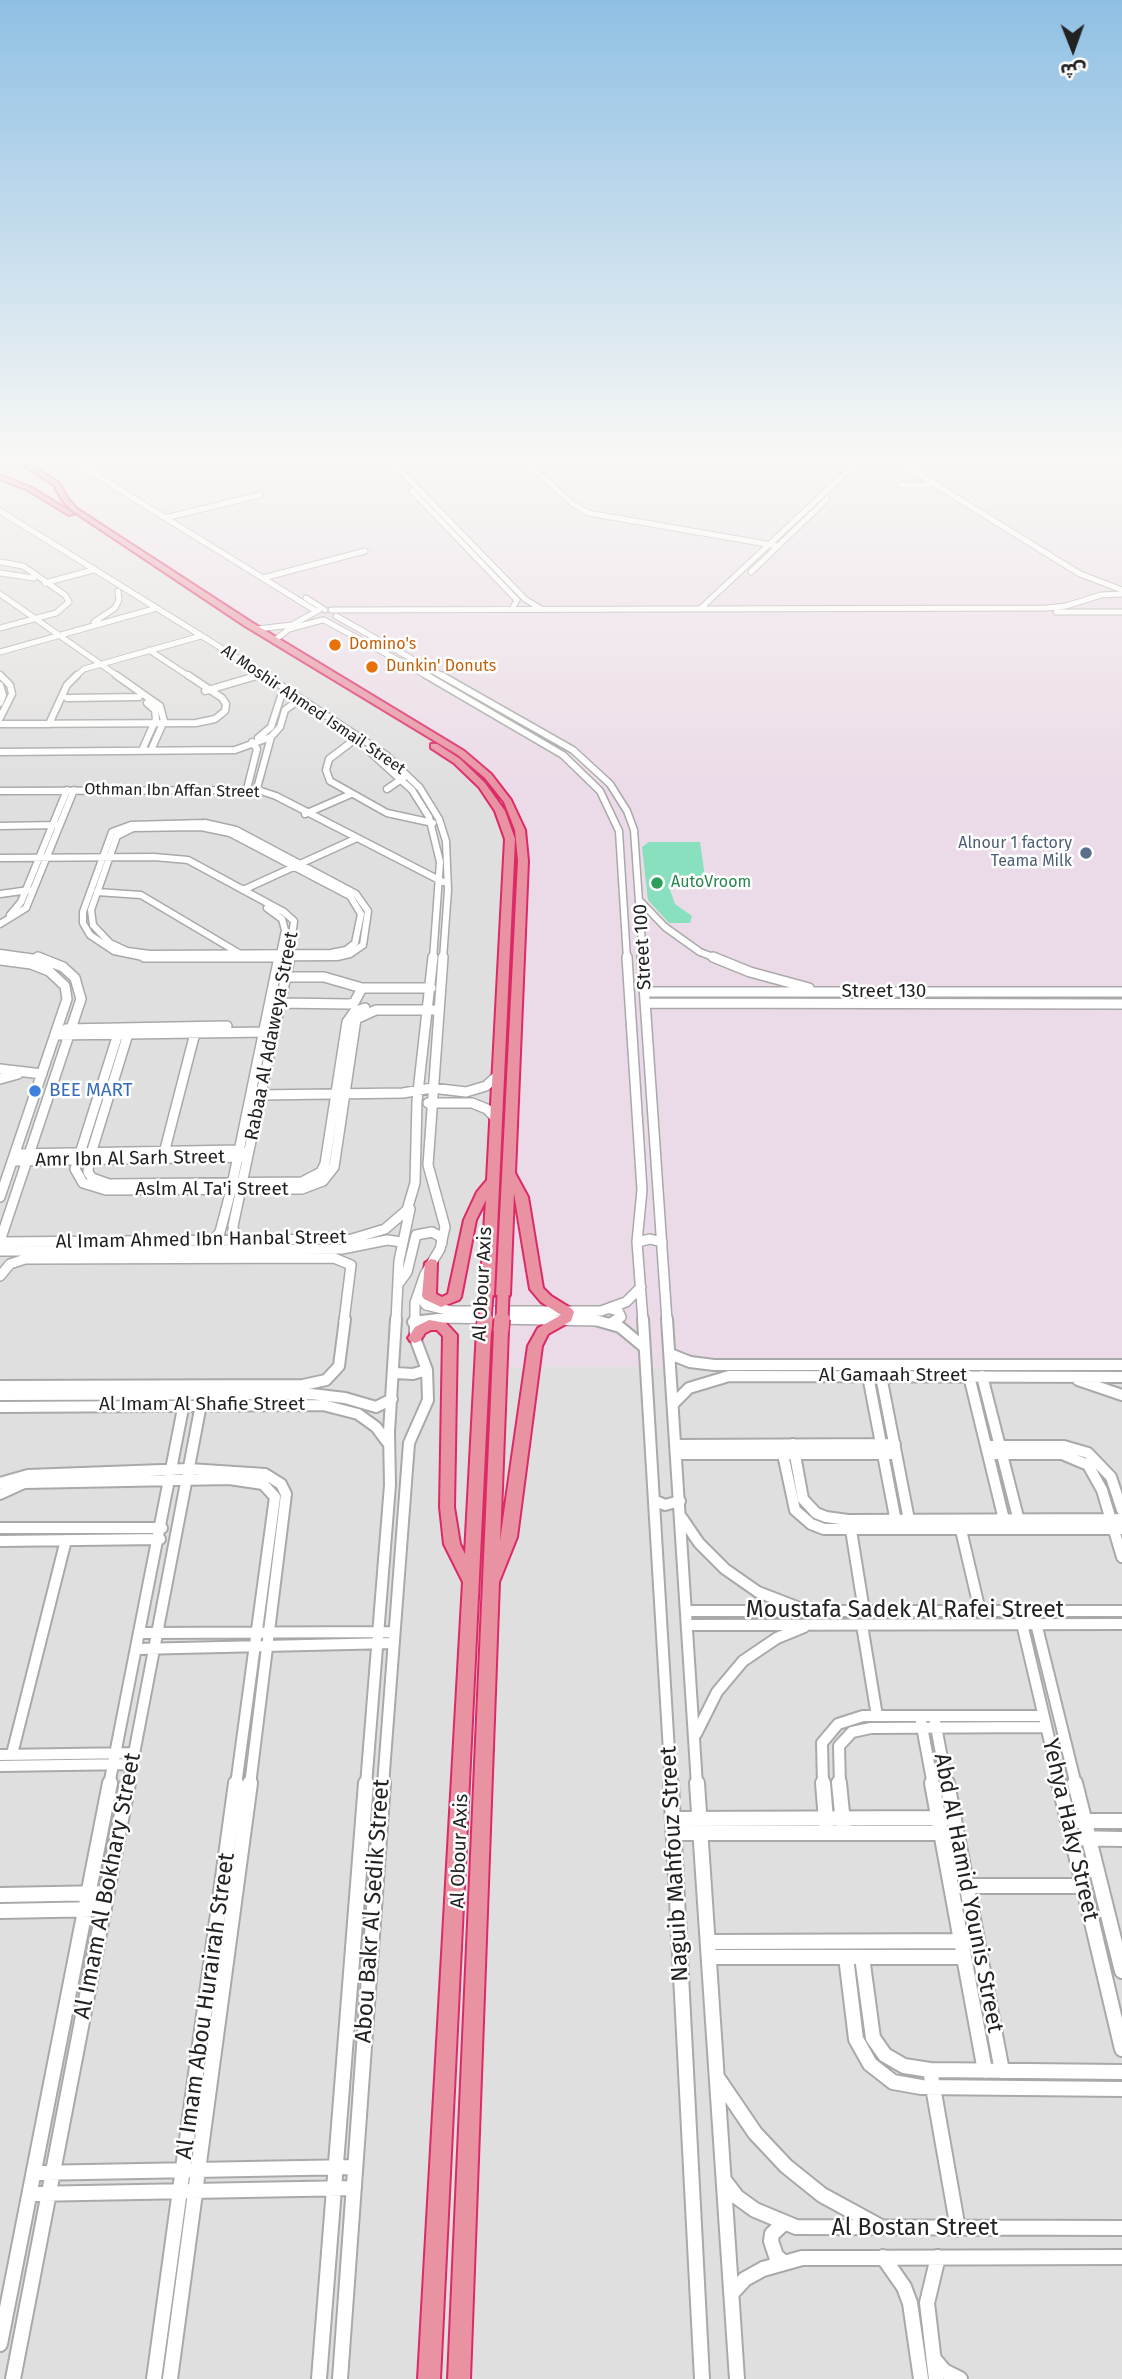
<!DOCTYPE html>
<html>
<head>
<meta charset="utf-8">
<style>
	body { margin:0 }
	#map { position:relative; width:1122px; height:2379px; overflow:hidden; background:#f2efe9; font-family:"Fira Sans","Noto Sans Arabic",sans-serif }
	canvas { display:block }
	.north { position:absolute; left:1038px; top:14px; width:70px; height:70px; -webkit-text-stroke:5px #fff; paint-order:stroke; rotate:179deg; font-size:19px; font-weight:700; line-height:28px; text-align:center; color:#222 }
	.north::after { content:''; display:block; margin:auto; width:24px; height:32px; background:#222; clip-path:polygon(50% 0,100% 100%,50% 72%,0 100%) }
</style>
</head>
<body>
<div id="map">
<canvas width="1122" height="2379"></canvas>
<div class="north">ش</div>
</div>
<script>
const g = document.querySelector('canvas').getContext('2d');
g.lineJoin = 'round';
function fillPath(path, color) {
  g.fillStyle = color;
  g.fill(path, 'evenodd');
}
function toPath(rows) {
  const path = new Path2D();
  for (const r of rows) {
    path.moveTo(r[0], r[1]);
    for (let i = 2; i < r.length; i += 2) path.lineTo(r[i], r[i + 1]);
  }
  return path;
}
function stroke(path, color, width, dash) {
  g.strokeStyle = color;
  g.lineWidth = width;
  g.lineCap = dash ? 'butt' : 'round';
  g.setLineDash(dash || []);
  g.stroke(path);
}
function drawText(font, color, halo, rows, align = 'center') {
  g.font = font + ' "Fira Sans",sans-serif';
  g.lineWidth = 5;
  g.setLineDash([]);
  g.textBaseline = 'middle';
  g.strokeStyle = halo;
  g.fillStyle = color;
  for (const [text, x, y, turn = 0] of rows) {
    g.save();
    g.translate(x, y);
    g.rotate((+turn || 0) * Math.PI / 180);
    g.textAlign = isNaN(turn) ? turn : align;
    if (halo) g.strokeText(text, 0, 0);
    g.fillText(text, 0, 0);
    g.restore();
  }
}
const residential = toPath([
	[0,460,52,493,67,508,258,634,454,754,486,782,505,807,517,843,490,1367,1122,1366,1122,2379,0,2379]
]);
const industrial = toPath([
	[0,457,1122,457,1122,1366,490,1367,517,843,505,807,486,782,454,754,258,634,67,508,52,493,0,462]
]);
const pitch = toPath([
	[649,842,700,842,705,877,697,876,686,884,668,884,675,904,692,916,690,923,669,923,648,900,642,847]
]);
const minorFar4 = toPath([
	[67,457,316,611],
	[387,457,525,599,541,609],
	[520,457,573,504,588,513,778,546],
	[891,457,1080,574,1122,590],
	[865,463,893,463],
	[901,485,929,485],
	[412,491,517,600,512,609],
	[0,511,268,677],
	[165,518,260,495],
	[0,562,23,566,65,595,69,602,56,613,0,628],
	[751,572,827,499],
	[0,573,34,578],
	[263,578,365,551],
	[45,583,93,570],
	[0,594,119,677],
	[306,598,325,610],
	[701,608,863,457],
	[331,610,1047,608,1066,606,1101,595,1122,594],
	[1056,612,1122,612],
	[336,616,444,677],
	[324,620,429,677],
	[94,622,115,608,119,600,118,591],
	[257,629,292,625,319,610],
	[275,640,289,629,322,620],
	[149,650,190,677],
	[0,652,157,608],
	[0,675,2,677],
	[75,677,84,669,201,636],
	[252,677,256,676]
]);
const minorFar3 = toPath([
	[116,675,160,706,164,721,152,748],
	[265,675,386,755,420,788,439,819,446,841,448,890,443,959],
	[426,675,563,755,600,791,619,831,627,959],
	[441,675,573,750,610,784,627,811,634,830,643,959],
	[0,685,3,695,0,703],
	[205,691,256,676],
	[67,698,139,697],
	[0,718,12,694,10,685,0,675],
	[0,724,196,723,215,719,225,711,226,704,222,698,188,675],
	[49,724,67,685,77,675],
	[358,737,329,759,326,770,330,781,387,813,433,823],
	[258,738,271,727,282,693],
	[143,748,156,719,155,710,147,703],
	[369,751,412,790,429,817,440,862,433,959],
	[0,752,235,750,271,737,280,727,285,710,296,702],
	[247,789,257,749,252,742],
	[387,789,403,778],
	[0,791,258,790,276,796,443,882],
	[256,792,271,737],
	[305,814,351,794],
	[205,823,236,830,356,894,368,911,363,945,350,954,337,957,148,958,114,951,90,935,83,923,83,912,112,832,131,825,205,823],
	[0,826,58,825],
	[201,827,230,833,350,896,361,914,355,943,346,950,331,953,150,954,127,951,110,943,93,925,91,910,117,836,133,828,201,827],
	[0,858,154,857,188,860,284,912,294,921,289,959],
	[243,890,357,838],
	[97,892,141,895,237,952],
	[0,894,29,890],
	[640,901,665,927,700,952,718,959],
	[267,908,282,919,285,930,279,959],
	[10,915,21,902,67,790],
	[0,924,26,908,74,790],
	[0,953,43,959]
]);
const minorFar2 = toPath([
	[144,957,284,957],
	[627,957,642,1190,637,1242,643,1321],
	[642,957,667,1321],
	[713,957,750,972,809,988],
	[0,960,31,964,49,971,65,986,67,999,0,1197],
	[285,977,324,977,362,988,431,988],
	[646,992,1122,992],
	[279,1003,349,1004,354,1003,362,988],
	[646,1003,1122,1004],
	[66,1029,227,1026],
	[118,1034,75,1169,83,1183,106,1190,302,1189,323,1181,334,1167,356,1019,376,1010,433,1010],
	[128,1034,89,1160,88,1172,92,1178,109,1184,302,1182,321,1172,325,1164,347,1022,354,1012,365,1008],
	[56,1035,268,1032],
	[0,1069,42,1074],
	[0,1079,18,1074],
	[258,1095,403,1093,432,1088,466,1092,486,1086,498,1075],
	[428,1103,472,1103,487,1109,496,1119],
	[15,1154,241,1150],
	[163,1157,195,1033],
	[12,1161,241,1157],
	[0,1241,81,999,75,978,63,967,38,957],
	[0,1242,352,1239,385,1229,407,1210,415,1183,417,1101,433,957],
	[637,1242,650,1239,662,1242],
	[211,1249,210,1244,220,1232,231,1190,279,957],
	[232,1249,235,1243,233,1226,290,957],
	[0,1251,342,1249,387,1240,402,1242],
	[0,1276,10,1264,25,1259,334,1258,351,1265,344,1321],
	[399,1283,407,1272,416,1235,432,1232,441,1237,442,1243],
	[425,1286,423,1301,426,1305,451,1311,601,1311,626,1302,641,1287],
	[610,1309,618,1311,621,1317,615,1321],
	[396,1321,399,1261,410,1209],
	[415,1321,415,1303,425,1274,440,1249,445,1227,428,1165,443,957],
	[425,1321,446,1318,598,1321]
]);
const minorFar1 = toPath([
	[570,1319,592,1319,620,1327,644,1347],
	[643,1319,671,1785],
	[667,1319,697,1785],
	[413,1322,439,1319],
	[611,1323,618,1319],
	[670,1354,690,1362,714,1365,1122,1365],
	[395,1373,413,1374,427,1370],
	[868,1376,896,1522],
	[881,1376,910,1525],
	[969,1376,1005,1524],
	[982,1376,1020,1525],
	[1078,1380,1122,1395],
	[0,1386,303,1385,326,1380,339,1366,345,1319],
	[0,1395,311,1394,345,1398,376,1407,392,1399],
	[673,1404,689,1388,729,1376,1122,1377],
	[0,1407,323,1405,358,1414,376,1427,388,1443],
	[793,1444,803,1499,816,1513,826,1517,848,1520,1122,1519],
	[676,1445,895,1444],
	[781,1445,795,1510,811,1524,824,1529,1122,1529],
	[986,1446,1064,1446,1088,1453,1111,1477,1122,1510],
	[677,1454,896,1454],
	[988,1454,1062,1454,1088,1465,1102,1490,1122,1557],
	[0,1483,28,1475,189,1469,265,1474,281,1484,286,1494,250,1785],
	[0,1494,24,1483,229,1479,263,1484,275,1497,236,1785],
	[656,1501,665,1505,680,1501],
	[682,1518,699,1543,725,1569,758,1592,802,1609],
	[0,1528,162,1528],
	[851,1530,864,1611],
	[961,1530,980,1611],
	[0,1541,160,1539],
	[687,1611,1122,1611],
	[1019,1611,1060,1785],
	[1033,1611,1076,1785],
	[688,1625,1122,1624],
	[862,1625,877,1716],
	[140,1633,393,1632],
	[137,1649,392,1643],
	[920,1716,933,1785],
	[934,1716,947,1785],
	[696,1734,717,1692,743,1661,777,1638,804,1627],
	[12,1754,66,1540],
	[0,1755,134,1753],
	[0,1766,132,1764],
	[109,1785,186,1393],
	[128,1785,203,1394],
	[366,1785,390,1485,389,1432,396,1319],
	[383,1785,409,1443,428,1400,427,1370,415,1338,415,1319],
	[823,1785,822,1743,838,1724,863,1716,1043,1716],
	[840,1785,839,1746,852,1732,871,1728,1046,1727]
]);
const minor = toPath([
	[671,1783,702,2379],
	[697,1783,737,2379],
	[823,1783,827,1833],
	[839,1783,844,1833],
	[932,1783,985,2071],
	[947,1783,1002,2071],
	[1059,1783,1122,2049],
	[1075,1783,1122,1971],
	[673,1819,953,1818],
	[1068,1821,1122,1821],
	[674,1833,945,1833],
	[1072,1838,1122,1839],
	[966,1886,1084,1886],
	[0,1895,107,1893],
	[0,1911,104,1909],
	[709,1942,977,1941],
	[710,1957,964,1957],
	[846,1957,856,2039,870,2064,893,2082,921,2087,1122,2089],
	[862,1957,873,2038,885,2055,904,2066,930,2070,1122,2072],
	[930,2070,958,2229],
	[719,2080,755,2133,786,2166,822,2195,879,2226],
	[34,2173,355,2167],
	[724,2180,737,2197,755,2210,796,2227,1122,2228],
	[30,2194,354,2188],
	[883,2257,904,2287,910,2303,921,2379],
	[782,2261,776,2256,771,2241,772,2234,783,2224],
	[732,2293,745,2279,763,2269,802,2258,1122,2257],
	[0,2344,110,1783],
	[934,2359,944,2371,960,2379],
	[13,2379,128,1783],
	[154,2379,236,1783],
	[170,2379,250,1783],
	[319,2379,366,1783],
	[340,2379,383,1783],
	[936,2379,927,2303,938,2257]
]);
const highway = toPath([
	[11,457,18,457,59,483,68,499,77,509,251,622,464,751,491,774,511,800,525,830,528,861,515,1173,528,1197,543,1288,551,1296,572,1309,574,1312,571,1321,548,1334,542,1346,517,1537,499,1582,470,2379,448,2379,494,1330,496,1327,501,1325,506,1327,508,1330,500,1541,528,1346,538,1328,561,1315,541,1302,530,1289,514,1193,510,1295,508,1298,503,1300,498,1298,496,1295,518,861,515,830,504,802,485,778,458,755,245,626,73,511,63,501,54,485,11,457],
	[0,475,32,488,74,514,69,515,28,490,0,479,0,475],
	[431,744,437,744,460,759,485,783,505,811,515,839,494,1295,492,1298,487,1300,482,1298,480,1295,486,1200,476,1220,461,1297,459,1300,441,1307,424,1299,422,1296,425,1263,431,1259,436,1260,437,1263,436,1294,442,1297,448,1294,464,1220,477,1192,487,1180,505,839,495,811,479,787,454,763,431,748,431,744],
	[429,1320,446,1323,457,1335,454,1507,460,1544,465,1554,477,1330,479,1327,484,1325,489,1327,491,1330,440,2379,418,2379,463,1582,444,1544,440,1507,443,1336,437,1330,431,1330,425,1333,420,1341,415,1343,410,1341,408,1338,415,1327,429,1320]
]);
const highwayBridgeFar1 = toPath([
	[485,1321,487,1295],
	[502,1321,503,1295]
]);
const highwayBridge = toPath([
	[484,1330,485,1319],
	[501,1330,502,1319]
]);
const markers = [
	[335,645,7,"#e8710a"],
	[372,667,7,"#e8710a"],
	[1086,853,7,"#5c6f8a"],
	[657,883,7,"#2e9e5b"],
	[35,1091,7,"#3f7fe0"]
];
const farFoodnames = [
	["Domino's",349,645],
	["Dunkin' Donuts",386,667]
];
const farStreetnames = [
	["Al Moshir Ahmed Ismail Street",313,710,34],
	["Othman Ibn Affan Street",172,791,1]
];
const farServicenames = [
	["Alnour 1 factory",1072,844],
	["Teama Milk",1072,862]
];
const farLeisurenames = [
	["AutoVroom",671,883]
];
const streetNames = [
	["Street 100",643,947,-93],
	["Street 130",884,992],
	["Rabaa Al Adaweya Street",272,1036,-79],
	["Amr Ibn Al Sarh Street",130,1159,-1],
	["Aslm Al Ta'i Street",212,1190],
	["Al Imam Ahmed Ibn Hanbal Street",201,1240,-1],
	["Al Obour Axis",483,1284,-87],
	["Al Gamaah Street",893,1376],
	["Al Imam Al Shafie Street",202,1405],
	["Al Obour Axis",460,1851,-88]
];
const shopNames = [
	["BEE MART",49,1091]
];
const nearStreetnames = [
	["Moustafa Sadek Al Rafei Street",905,1611],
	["Yehya Haky Street",1070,1830,77],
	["Naguib Mahfouz Street",675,1864,-93],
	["Al Imam Al Bokhary Street",108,1886,-79],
	["Abd Al Hamid Younis Street",968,1893,79],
	["Abou Bakr Al Sedik Street",373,1911,-86],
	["Al Imam Abou Hurairah Street",206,2006,-82],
	["Al Bostan Street",915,2229]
];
fillPath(residential, '#e0dfdf');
fillPath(industrial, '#ebdbe8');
fillPath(pitch, '#88e0be');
stroke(minorFar4, '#a9a9a9', 7);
stroke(minorFar3, '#a9a9a9', 9);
stroke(minorFar2, '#a9a9a9', 12);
stroke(minorFar1, '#a9a9a9', 14);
stroke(minor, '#a9a9a9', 18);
stroke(highway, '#dc2a67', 4);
stroke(minorFar4, '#fff', 5);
stroke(minorFar3, '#fff', 6);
stroke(minorFar2, '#fff', 9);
stroke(minorFar1, '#fff', 10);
stroke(minor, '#fff', 14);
fillPath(highway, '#e892a2');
stroke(highwayBridgeFar1, '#dc2a67', 15, []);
stroke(highwayBridge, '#dc2a67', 18, []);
stroke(highwayBridgeFar1, '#e892a2', 11);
stroke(highwayBridge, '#e892a2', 15);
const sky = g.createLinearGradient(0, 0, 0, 790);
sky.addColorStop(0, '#8fc0e4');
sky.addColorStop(0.58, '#f9f8f5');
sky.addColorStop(1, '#f9f8f500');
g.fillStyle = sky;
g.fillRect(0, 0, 1122, 790);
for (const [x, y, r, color] of markers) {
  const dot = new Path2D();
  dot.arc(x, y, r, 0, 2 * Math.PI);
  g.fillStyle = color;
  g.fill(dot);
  stroke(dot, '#fff', 2.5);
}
drawText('16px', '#c56008', '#fff', farFoodnames, 'left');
drawText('16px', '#222', '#fff', farStreetnames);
drawText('16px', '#4e5e75', '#fff', farServicenames, 'right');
drawText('16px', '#27864d', '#fff', farLeisurenames, 'left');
drawText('19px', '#222', '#fff', streetNames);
drawText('19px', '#366cbe', '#fff', shopNames, 'left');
drawText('23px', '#222', '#fff', nearStreetnames);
</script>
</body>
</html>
